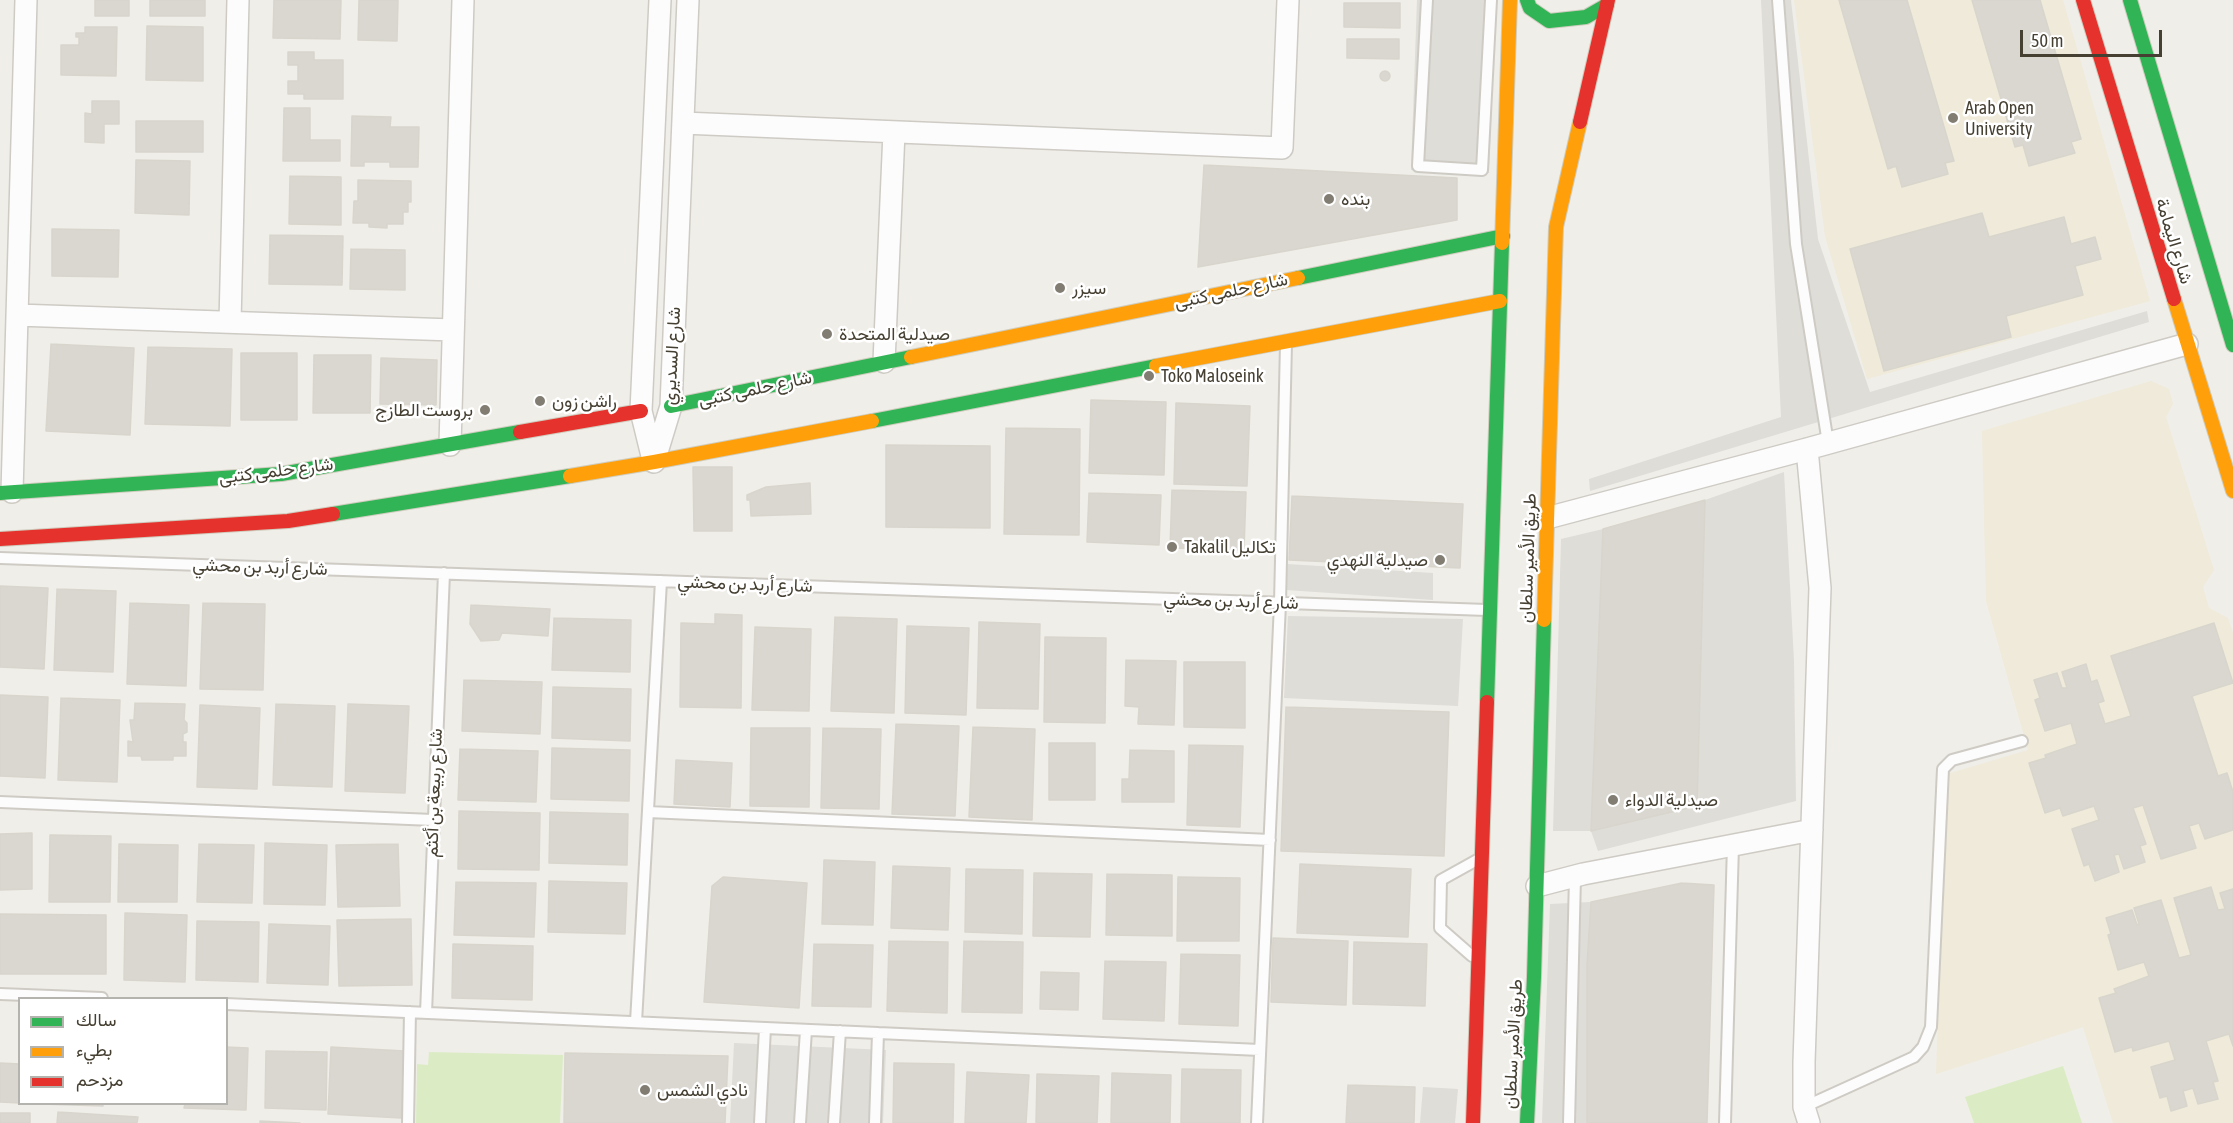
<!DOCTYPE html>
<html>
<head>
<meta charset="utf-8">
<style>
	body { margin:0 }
	#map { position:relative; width:2233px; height:1123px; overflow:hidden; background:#f0eee8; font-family:"Asap Condensed",Vazirmatn,sans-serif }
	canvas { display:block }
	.legend { position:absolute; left:18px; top:997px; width:210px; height:108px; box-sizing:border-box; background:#fff; border:2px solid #b5b3ad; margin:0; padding:8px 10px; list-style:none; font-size:18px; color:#464033 }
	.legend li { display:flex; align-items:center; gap:12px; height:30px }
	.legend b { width:30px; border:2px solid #b5b3ad }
	.scale { position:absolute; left:2020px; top:30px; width:142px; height:27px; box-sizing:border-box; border:3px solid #464033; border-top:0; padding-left:8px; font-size:18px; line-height:21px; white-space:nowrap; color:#464033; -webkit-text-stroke:4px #fff; paint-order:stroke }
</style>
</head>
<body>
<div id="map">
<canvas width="2233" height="1123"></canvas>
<ul class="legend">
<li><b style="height:8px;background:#30b455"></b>سالك</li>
<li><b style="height:8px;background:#ff9f0a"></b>بطيء</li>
<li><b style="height:8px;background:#e5322d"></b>مزدحم</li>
</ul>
<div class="scale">50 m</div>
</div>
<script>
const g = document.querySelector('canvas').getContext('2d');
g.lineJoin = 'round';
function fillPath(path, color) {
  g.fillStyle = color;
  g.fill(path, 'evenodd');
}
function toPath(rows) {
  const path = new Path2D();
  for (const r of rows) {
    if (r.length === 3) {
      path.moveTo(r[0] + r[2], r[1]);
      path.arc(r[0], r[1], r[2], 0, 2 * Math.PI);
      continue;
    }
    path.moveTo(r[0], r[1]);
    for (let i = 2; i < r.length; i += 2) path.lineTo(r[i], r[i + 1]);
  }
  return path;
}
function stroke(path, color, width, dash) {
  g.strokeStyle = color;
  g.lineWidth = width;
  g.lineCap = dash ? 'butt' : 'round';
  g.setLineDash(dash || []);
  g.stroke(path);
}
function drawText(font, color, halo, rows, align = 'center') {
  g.font = font + ' "Asap Condensed",Vazirmatn,sans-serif';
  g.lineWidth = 5;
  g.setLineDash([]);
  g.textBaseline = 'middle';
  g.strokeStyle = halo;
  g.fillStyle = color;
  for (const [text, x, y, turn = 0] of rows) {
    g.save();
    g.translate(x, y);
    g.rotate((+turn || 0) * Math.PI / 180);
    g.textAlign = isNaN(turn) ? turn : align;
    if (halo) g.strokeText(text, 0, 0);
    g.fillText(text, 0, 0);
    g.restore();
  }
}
const education = toPath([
	[1794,0,2063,0,2150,301,1867,379,1825,236],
	[2151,381,2169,389,2173,404,2166,417,2214,570,2203,587,2209,608,2228,618,2233,633,2233,1123,2113,1123,2083,1027,1936,1074,1947,774,2028,750,1986,601,1982,431]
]);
const green = toPath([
	[429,1052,563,1055,560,1123,416,1123,417,1064,428,1065],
	[2063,1066,2082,1123,1974,1123,1965,1097]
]);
const parking = toPath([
	[1417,0,1496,0,1489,173,1411,170],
	[1761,0,1791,0,1818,239,1870,392,2147,311,2149,322,1590,491,1589,479,1781,417],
	[1784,472,1794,661,1796,801,1598,851,1591,831,1553,831,1561,539,1603,529,1592,830,1697,806,1705,500],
	[1287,564,1433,573,1433,600,1286,590],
	[1288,616,1463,619,1458,706,1284,698],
	[1591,902,1587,965,1587,1123,1542,1123,1550,904],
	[734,1043,886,1050,883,1123,730,1123],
	[1423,1087,1458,1089,1455,1123,1420,1123]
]);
const building = toPath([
	[95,0,129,0,129,16,95,16,95,0],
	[150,0,205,0,205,16,150,16,150,0],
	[274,0,341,0,340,39,273,38,274,0],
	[359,0,398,0,397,41,358,40,359,0],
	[1839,0,1907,0,1954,161,1945,163,1948,174,1902,187,1896,166,1888,169,1839,0],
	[1972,0,2040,0,2081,139,2071,142,2075,153,2029,166,2023,145,2015,147,1972,0],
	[1344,3,1400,3,1400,28,1344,27,1344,3],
	[147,26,203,27,203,81,146,80,147,26],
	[85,27,117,27,116,76,61,75,61,45,79,45,79,37,76,37,76,33,85,33,85,27],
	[1347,39,1399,39,1399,59,1347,58,1347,39],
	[288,52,314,52,314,60,343,60,343,99,304,99,304,94,288,94,288,81,298,81,298,65,288,65,288,52],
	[1385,76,5],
	[92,101,119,101,119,124,104,124,104,143,85,142,85,113,92,114,92,101],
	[284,108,310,108,310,140,340,140,340,161,283,161,284,108],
	[352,116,391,117,390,127,419,127,418,167,390,167,390,162,364,162,364,166,351,166,352,116],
	[136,121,203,121,203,152,136,152,136,121],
	[136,160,190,161,189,215,135,213,136,160],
	[1204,165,1457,178,1457,220,1198,267,1204,165],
	[290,176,341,177,341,225,289,224,290,176],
	[358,180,411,181,411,202,408,202,408,212,403,212,403,224,387,224,387,228,369,227,369,223,353,223,354,201,358,201,358,180],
	[1982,213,1989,237,2064,217,2071,244,2095,237,2101,259,2075,266,2083,295,2006,316,2011,337,1884,371,1850,249,1982,213],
	[52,229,119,230,118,277,52,276,52,229],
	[270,235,343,236,342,285,269,284,270,235],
	[351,249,405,250,405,290,350,289,351,249],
	[51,344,134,348,130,435,46,431,51,344],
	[148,347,232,349,230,426,145,424,148,347],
	[241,353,297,353,297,420,241,420,241,353],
	[314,355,371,355,370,413,313,413,314,355],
	[381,358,437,360,436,405,380,404,381,358],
	[1091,400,1166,402,1164,475,1089,473,1091,400],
	[1176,403,1250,406,1247,486,1174,484,1176,403],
	[1006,428,1080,429,1079,535,1004,534,1006,428],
	[886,445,990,446,990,528,886,527,886,445],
	[693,467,732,467,732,531,694,531,693,467],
	[810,483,811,514,751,516,750,500,747,500,747,495,766,487,810,483],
	[1172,490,1246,492,1244,550,1170,548,1172,490],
	[1089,493,1161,495,1159,545,1087,542,1089,493],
	[1292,496,1463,504,1460,568,1289,560,1292,496],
	[1705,500,1697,806,1591,831,1603,529,1705,500],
	[0,586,48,588,44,669,0,667,0,586],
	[57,589,116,591,113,672,54,670,57,589],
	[130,603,189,605,186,686,127,684,130,603],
	[203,603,265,604,263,690,200,689,203,603],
	[471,605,550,609,548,636,502,633,499,640,481,641,470,624,471,605],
	[715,614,742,615,741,708,680,707,681,623,715,624,715,614],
	[835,617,897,619,894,713,831,711,835,617],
	[554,618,631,620,630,672,552,670,554,618],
	[979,622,1040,624,1038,709,977,708,979,622],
	[2214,623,2233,683,2192,696,2218,776,2227,773,2233,792,2233,830,2205,839,2199,823,2189,826,2196,848,2161,859,2143,805,2133,808,2146,844,2140,846,2145,862,2124,869,2119,854,2114,855,2119,872,2095,881,2089,864,2084,866,2072,829,2099,820,2094,806,2063,816,2060,808,2045,813,2029,763,2046,758,2045,755,2077,744,2071,723,2045,731,2035,700,2040,698,2034,680,2057,673,2062,688,2067,688,2062,672,2086,664,2091,682,2097,680,2104,701,2098,703,2105,724,2131,716,2111,656,2214,623],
	[907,626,969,628,966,715,905,713,907,626],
	[755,627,811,629,809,711,752,710,755,627],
	[1045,637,1106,638,1105,723,1044,722,1045,637],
	[1126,660,1176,661,1174,725,1138,724,1139,707,1125,706,1126,660],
	[1184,662,1245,662,1245,728,1184,727,1184,662],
	[464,680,542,682,540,734,462,731,464,680],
	[553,687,631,689,630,741,552,738,553,687],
	[0,695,48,697,45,778,0,776,0,695],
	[61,698,120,700,117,782,58,780,61,698],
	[135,703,185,704,184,720,187,723,187,732,183,734,183,742,186,742,186,756,173,756,173,760,142,760,141,756,128,756,128,741,133,742,130,720,134,720,135,703],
	[276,704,335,706,332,787,273,785,276,704],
	[348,704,409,706,405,793,345,791,348,704],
	[200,705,260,708,257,789,197,787,200,705],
	[1286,707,1449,712,1444,856,1281,851,1286,707],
	[896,724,959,726,955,816,892,814,896,724],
	[973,727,1035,729,1032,820,969,817,973,727],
	[751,728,810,728,809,807,750,806,751,728],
	[823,728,881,729,879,809,821,808,823,728],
	[1049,743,1095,743,1095,800,1049,800,1049,743],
	[1189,745,1243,746,1240,827,1187,825,1189,745],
	[552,748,630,750,629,801,551,799,552,748],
	[460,749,538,751,536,802,458,800,460,749],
	[1130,750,1174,751,1174,802,1122,802,1122,779,1129,779,1130,750],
	[676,760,732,763,730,807,674,804,676,760],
	[459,811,540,813,539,870,458,869,459,811],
	[550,812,628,814,627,865,549,863,550,812],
	[32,833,32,889,0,890,0,834,32,833],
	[50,835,111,836,110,902,49,902,50,835],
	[265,843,327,845,325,905,264,904,265,843],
	[119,844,178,845,177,902,118,902,119,844],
	[199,844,254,845,252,903,197,902,199,844],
	[398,844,400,906,338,907,336,845,398,844],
	[824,860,875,862,873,925,822,924,824,860],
	[1300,864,1411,869,1408,937,1297,933,1300,864],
	[893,866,950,868,948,930,891,928,893,866],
	[966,869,1023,870,1022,934,965,932,966,869],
	[1034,873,1092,874,1090,937,1033,936,1034,873],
	[1107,874,1172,875,1172,936,1106,935,1107,874],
	[723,877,807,883,799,1008,704,1002,712,886,723,877],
	[1178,877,1240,878,1239,941,1177,941,1178,877],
	[549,881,627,883,625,934,548,932,549,881],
	[456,882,536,883,534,937,454,935,456,882],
	[1682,883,1714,885,1707,1123,1587,1123,1587,965,1591,902,1682,883],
	[2211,887,2218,910,2225,909,2220,893,2233,889,2233,1046,2229,1034,2206,1041,2218,1081,2213,1082,2218,1099,2198,1104,2193,1088,2183,1091,2187,1106,2171,1111,2167,1096,2160,1098,2151,1067,2175,1060,2169,1041,2133,1051,2132,1047,2115,1052,2099,998,2116,993,2114,989,2149,976,2144,962,2118,970,2108,935,2111,934,2106,918,2132,910,2137,925,2139,924,2134,908,2161,900,2179,958,2191,955,2174,898,2211,887],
	[125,913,187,915,185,982,124,980,125,913],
	[0,914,106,915,106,974,0,974,0,914],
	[411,919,412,985,339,986,337,920,411,919],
	[197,921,259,922,258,982,196,980,197,921],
	[269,924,330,926,328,985,267,983,269,924],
	[1273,938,1348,941,1346,1005,1271,1002,1273,938],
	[889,941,948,942,947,1013,887,1011,889,941],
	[964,941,1023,942,1022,1013,962,1012,964,941],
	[1354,942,1427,944,1425,1006,1353,1004,1354,942],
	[453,944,533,946,532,1000,452,998,453,944],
	[814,944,873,945,871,1007,812,1006,814,944],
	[1181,954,1240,955,1238,1026,1179,1024,1181,954],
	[1105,961,1166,962,1164,1021,1103,1019,1105,961],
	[1041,972,1079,973,1078,1010,1040,1009,1041,972],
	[226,1047,248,1048,246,1110,184,1108,185,1104,226,1104,226,1047],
	[331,1047,405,1051,401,1118,328,1114,331,1047],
	[266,1051,327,1052,326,1110,265,1108,266,1051],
	[565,1053,728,1056,725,1123,564,1123,565,1053],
	[0,1063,20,1064,20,1103,0,1102,0,1063],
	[894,1063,954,1064,953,1123,893,1123,894,1063],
	[1182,1069,1241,1070,1240,1123,1181,1123,1182,1069],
	[967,1072,1029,1075,1026,1123,965,1123,967,1072],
	[1112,1073,1171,1075,1170,1123,1111,1123,1112,1073],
	[1037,1074,1099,1076,1097,1123,1036,1123,1037,1074],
	[1348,1085,1415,1087,1414,1123,1346,1123,1348,1085],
	[41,1104,103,1104,103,1106,41,1104],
	[58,1112,138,1117,137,1123,57,1123,58,1112],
	[0,1113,30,1113,30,1123,0,1123,0,1113],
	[260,1121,300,1123,260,1123,260,1121]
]);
const lane = toPath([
	[1427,0,1418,166,1482,170,1491,0],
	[1778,0,1796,244,1828,443],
	[0,558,1487,610],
	[0,802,433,820],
	[648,812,1270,840],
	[1472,956,1440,928,1441,880,1477,860],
	[0,994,102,998],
	[226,1004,1260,1050],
	[426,1013,444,573],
	[636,1022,661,581],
	[1804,1107,1914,1057,1923,1047,1931,1027,1943,769,1952,760,2022,741],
	[408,1123,410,1012],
	[760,1123,765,1028],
	[800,1123,806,1030],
	[834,1123,840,1031],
	[875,1123,878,1033],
	[1257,1123,1280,603,1286,344],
	[1569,1123,1575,877],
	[1725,1123,1733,845]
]);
const street = toPath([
	[683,123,1282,148,1288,0],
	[17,315,453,330],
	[230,322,238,0],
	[884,362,894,132],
	[450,445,463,0],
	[1807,449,1820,588,1804,1062,1804,1107,1809,1123],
	[653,460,641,411,660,0],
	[654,462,671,406,688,0],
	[12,492,26,0],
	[1547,518,1807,449,2187,344],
	[1537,886,1583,874,1812,830]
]);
const fast = toPath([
	[1527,0,1530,8,1549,21,1586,17,1607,5],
	[2130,0,2233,345],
	[1298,278,1503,236],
	[671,406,911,357],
	[872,421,1156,366],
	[0,493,281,474,520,432],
	[333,514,570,476],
	[1487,702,1502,243],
	[1527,1123,1534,977,1544,620]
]);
const slow = toPath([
	[1502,243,1510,0],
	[2174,299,2233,491],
	[911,357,1298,278],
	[1156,366,1500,301],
	[570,476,654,462,872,421],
	[1544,620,1556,227,1580,122]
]);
const jam = toPath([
	[2083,0,2174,299],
	[1580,122,1608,0],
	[520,432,641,411],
	[0,539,288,521,333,514],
	[1473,1123,1487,702]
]);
const markers = [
	[1953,118,6,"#827d72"],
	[1329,199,6,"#827d72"],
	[1060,288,6,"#827d72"],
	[827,334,6,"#827d72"],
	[1149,376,6,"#827d72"],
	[540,401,6,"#827d72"],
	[485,410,6,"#827d72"],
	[1172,547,6,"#827d72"],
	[1440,560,6,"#827d72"],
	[1613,800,6,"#827d72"],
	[645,1090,6,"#827d72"]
];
const poiNames = [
	["Arab Open",1965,108],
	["University",1965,129],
	["بنده",1341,199],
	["سيزر",1072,288],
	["صيدلية المتحدة",839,334],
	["Toko Maloseink",1161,376],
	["راشن زون",552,401],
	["بروست الطازج",473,410,"right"],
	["Takalil تكاليل",1184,547],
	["صيدلية النهدي",1428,560,"right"],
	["صيدلية الدواء",1625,800],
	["نادي الشمس",657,1090]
];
const streetNames = [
	["شارع اليمامة",2174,241,73],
	["شارع حلمى كتبى",1231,291,-12],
	["شارع السديري",672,356,-87],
	["شارع حلمى كتبى",755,389,-12],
	["شارع حلمى كتبى",276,471,-7],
	["طريق الأمير سلطان",1528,558,-88],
	["شارع أربد بن محشي",260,567,2],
	["شارع أربد بن محشي",745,584,2],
	["شارع أربد بن محشي",1231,601,2],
	["شارع ربيعة بن أكثم",434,793,-88],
	["طريق الأمير سلطان",1513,1044,-87]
];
fillPath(education, '#efead9');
fillPath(green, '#dbecc5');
fillPath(parking, '#dfddd8');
fillPath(building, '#d9d7d0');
stroke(building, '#d8d5cd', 1.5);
stroke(lane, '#cecbc5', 14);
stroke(street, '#cecbc5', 24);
stroke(fast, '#cfccbe', 16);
stroke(slow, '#cfccbe', 16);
stroke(jam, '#cfccbe', 16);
stroke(lane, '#fdfcfc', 10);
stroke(street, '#fdfcfc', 21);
stroke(fast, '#30b455', 14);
stroke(slow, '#ff9f0a', 14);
stroke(jam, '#e5322d', 14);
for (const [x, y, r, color] of markers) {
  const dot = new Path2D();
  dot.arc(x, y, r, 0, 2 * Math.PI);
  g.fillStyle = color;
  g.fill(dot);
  stroke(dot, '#fff', 2);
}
drawText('18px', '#464033', '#fff', poiNames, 'left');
drawText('18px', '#464033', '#fff', streetNames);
</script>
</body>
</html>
